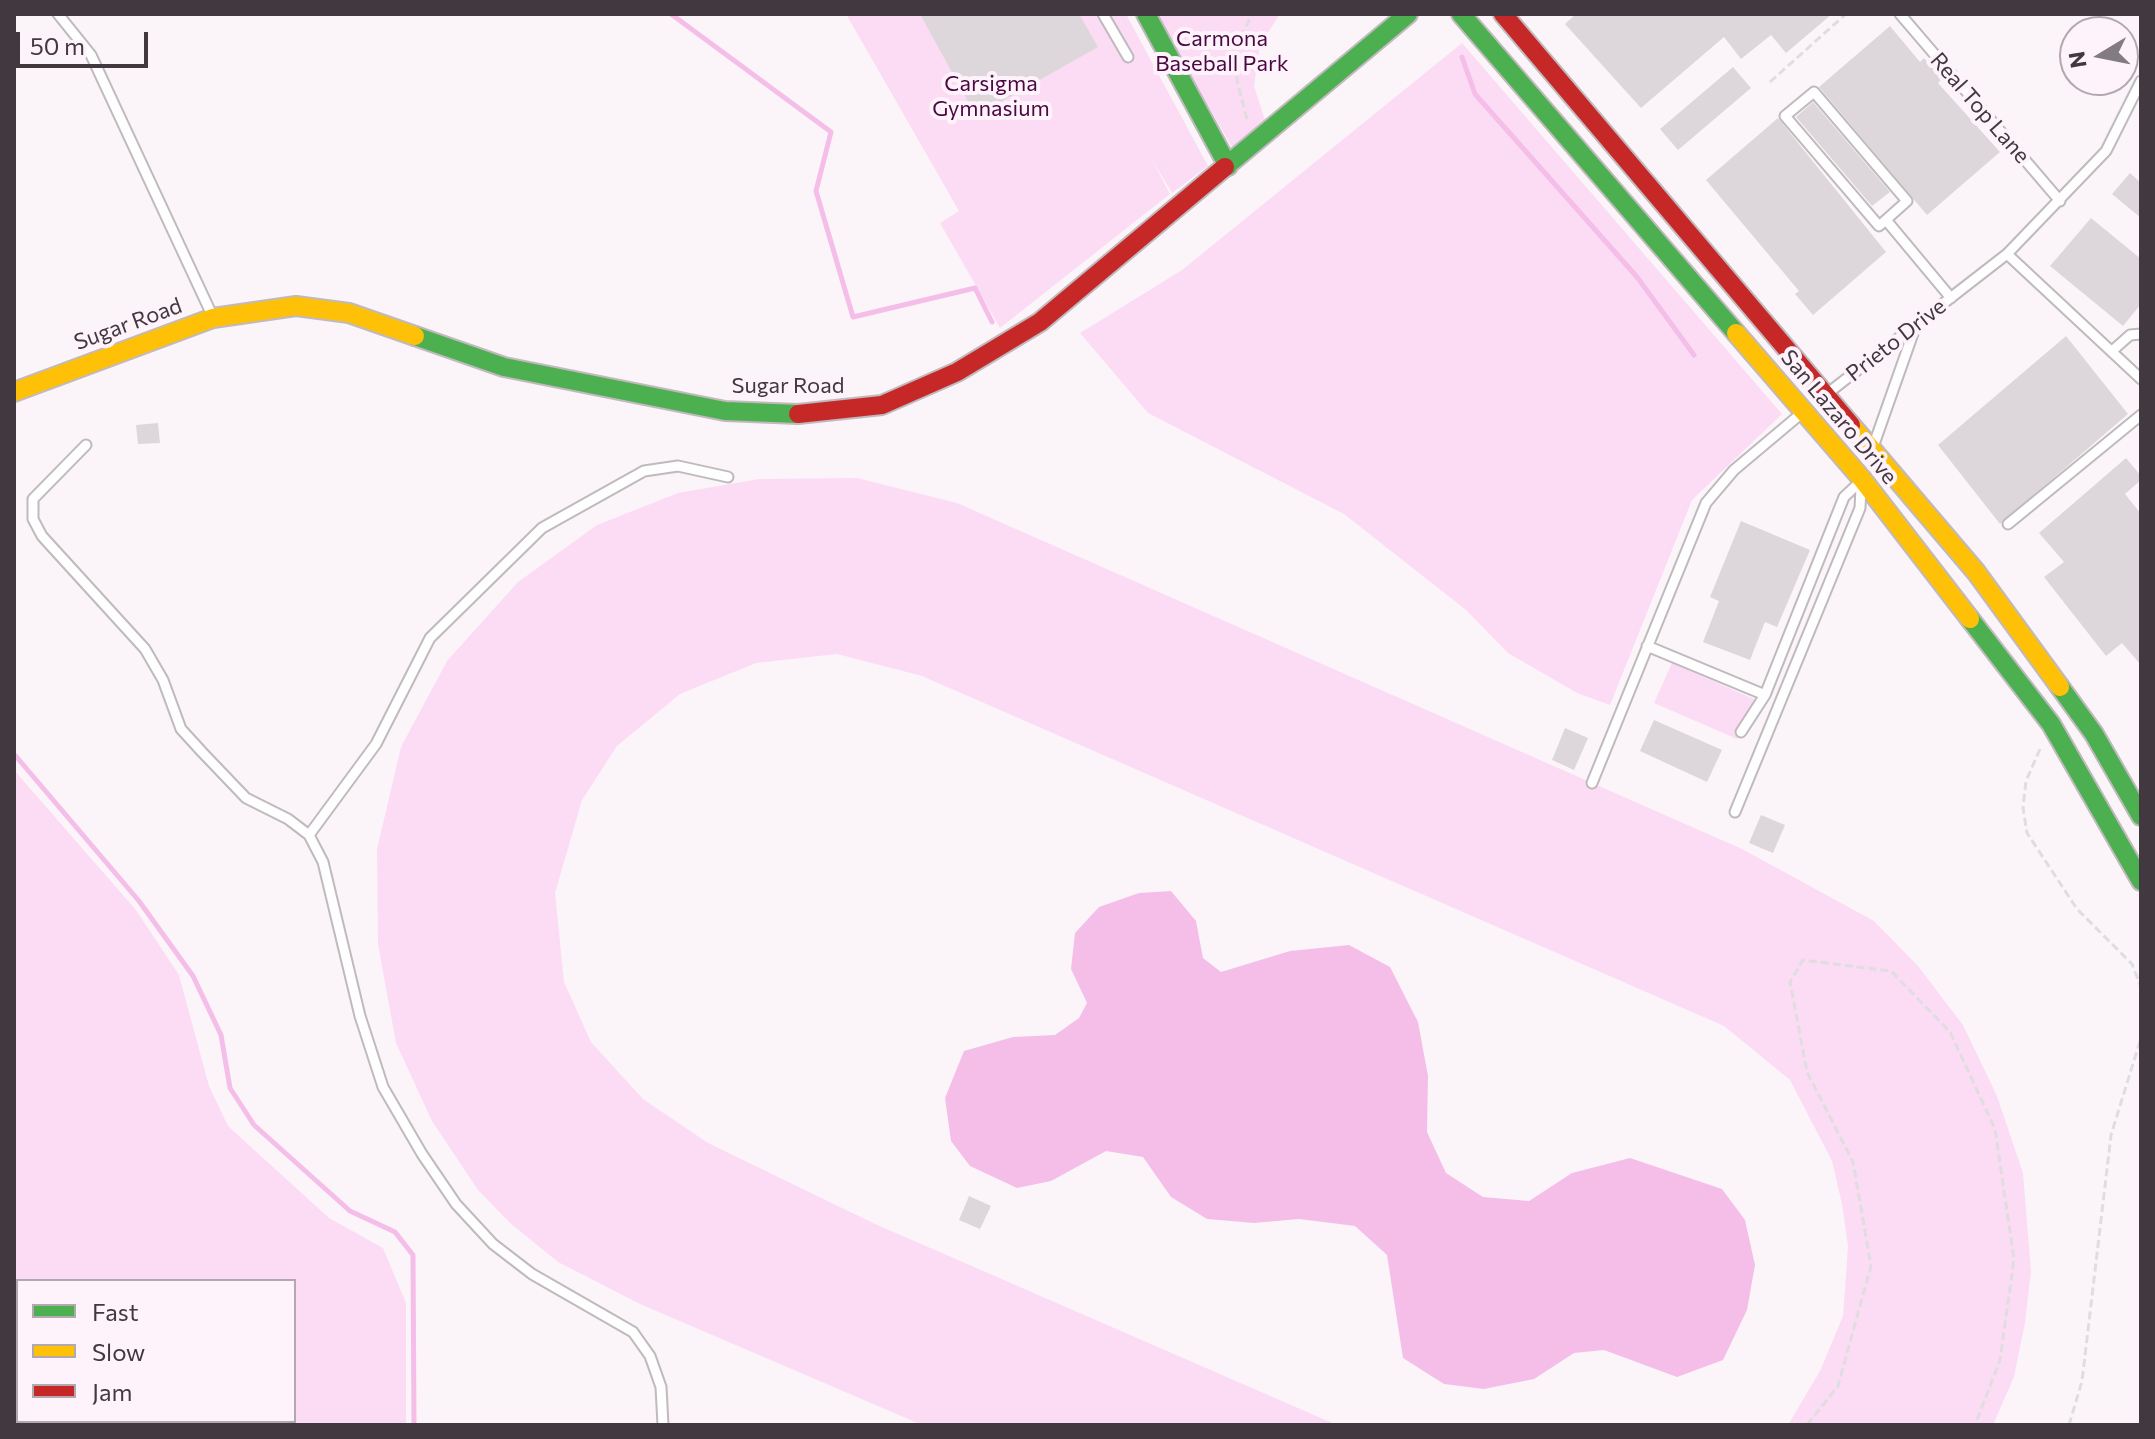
<!DOCTYPE html>
<html>
<head>
<meta charset="utf-8">
<style>
	body { margin:0 }
	#map { position:relative; width:2155px; height:1439px; overflow:hidden; background:#fbf5fa; font-family:Commissioner,sans-serif }
	canvas { display:block }
	.frame { position:absolute; inset:0; border:16px solid #41393f; pointer-events:none }
	.legend { position:absolute; left:16px; top:1279px; width:280px; height:144px; box-sizing:border-box; background:#fef2fb; border:2px solid #b2a8b0; margin:0; padding:10px 14px; list-style:none; font-size:24px; color:#41393f }
	.legend li { display:flex; align-items:center; gap:16px; height:40px }
	.legend b { width:40px; border:2px solid #b2a8b0 }
	.north { position:absolute; left:2059px; top:16px; width:80px; height:80px; box-sizing:border-box; background:#fef2fb; border:2px solid #b2a8b0; border-radius:50%; rotate:260deg; font-size:22px; font-weight:700; line-height:32px; text-align:center; color:#41393f }
	.north::after { content:''; display:block; margin:auto; width:28px; height:36px; background:#827b80; clip-path:polygon(50% 0,100% 100%,50% 72%,0 100%) }
	.scale { position:absolute; left:16px; top:32px; width:132px; height:36px; box-sizing:border-box; border:4px solid #41393f; border-top:0; padding-left:10px; font-size:24px; line-height:28px; white-space:nowrap; color:#41393f; -webkit-text-stroke:6px #fef2fb; paint-order:stroke }
</style>
</head>
<body>
<div id="map">
<canvas width="2155" height="1439"></canvas>
<div class="frame"></div>
<ul class="legend">
<li><b style="height:10px;background:#4caf50"></b>Fast</li>
<li><b style="height:10px;background:#ffc107"></b>Slow</li>
<li><b style="height:10px;background:#c62828"></b>Jam</li>
</ul>
<div class="north">N</div>
<div class="scale">50 m</div>
</div>
<script>
const g = document.querySelector('canvas').getContext('2d');
g.lineJoin = 'round';
function fillPath(path, color) {
  g.fillStyle = color;
  g.fill(path, 'evenodd');
}
function toPath(rows) {
  const path = new Path2D();
  for (const r of rows) {
    path.moveTo(r[0], r[1]);
    for (let i = 2; i < r.length; i += 2) path.lineTo(r[i], r[i + 1]);
  }
  return path;
}
function stroke(path, color, width, dash) {
  g.strokeStyle = color;
  g.lineWidth = width;
  g.lineCap = dash ? 'butt' : 'round';
  g.setLineDash(dash || []);
  g.stroke(path);
}
function drawText(font, color, halo, rows, align = 'center') {
  g.font = font + ' Commissioner,sans-serif';
  g.lineWidth = 8;
  g.setLineDash([]);
  g.textBaseline = 'middle';
  g.strokeStyle = halo;
  g.fillStyle = color;
  for (const [text, x, y, turn = 0] of rows) {
    g.save();
    g.translate(x, y);
    g.rotate((+turn || 0) * Math.PI / 180);
    g.textAlign = isNaN(turn) ? turn : align;
    if (halo) g.strokeText(text, 0, 0);
    g.fillText(text, 0, 0);
    g.restore();
  }
}
const green = toPath([
	[846,14,1126,14,1208,166,1172,193,1151,158,1170,194,1000,328,940,223,959,211],
	[1155,14,1280,14,1260,45,1254,86,1265,120,1232,147],
	[1462,43,1782,414,1692,500,1610,705,1577,693,1508,653,1466,610,1344,514,1148,413,1080,333,1182,270],
	[857,478,957,503,1742,849,1874,921,1918,966,1963,1025,1997,1096,2023,1173,2031,1271,2025,1323,2014,1377,1993,1425,1788,1425,1820,1371,1843,1316,1848,1246,1842,1204,1832,1161,1790,1080,1724,1026,922,676,837,654,756,663,680,694,617,746,582,800,555,893,564,982,591,1042,643,1099,708,1143,873,1223,1337,1425,922,1425,640,1304,558,1262,510,1223,478,1190,432,1121,396,1043,378,944,377,849,401,747,447,661,518,582,597,525,678,493,759,479],
	[1672,663,1754,699,1737,739,1654,703],
	[14,770,136,910,179,975,209,1086,228,1126,329,1218,383,1248,406,1303,406,1425,14,1425],
	[18,1281,294,1281,294,1421,18,1421]
]);
const water = toPath([
	[1171,891,1196,921,1203,958,1221,972,1290,951,1349,945,1390,967,1418,1022,1428,1076,1427,1132,1446,1173,1483,1197,1529,1201,1572,1173,1630,1158,1722,1189,1745,1220,1755,1265,1747,1310,1723,1360,1677,1377,1604,1350,1574,1353,1534,1379,1484,1389,1444,1384,1403,1358,1387,1255,1355,1226,1299,1219,1254,1223,1207,1219,1171,1197,1143,1157,1106,1151,1051,1181,1017,1188,970,1166,951,1141,945,1098,964,1051,1013,1037,1055,1035,1079,1018,1087,1003,1071,969,1075,933,1099,907,1139,893]
]);
const stream = toPath([
	[671,14,831,132,816,191,853,317,975,288,992,322],
	[1462,57,1475,94,1637,277,1694,355],
	[14,754,139,901,193,976,221,1035,230,1088,254,1125,350,1211,395,1232,413,1255,414,1425]
]);
const building = toPath([
	[920,14,1079,14,1098,47,976,116],
	[1576,14,1832,14,1786,53,1771,35,1741,59,1724,37,1641,108,1565,24],
	[1890,26,1920,62,1924,58,1942,79,1938,83,2000,152,1927,215,1819,87],
	[1733,67,1751,88,1678,150,1660,129],
	[1813,102,1890,192,1872,206,1796,117],
	[1778,118,1886,252,1813,315,1795,294,1799,291,1706,180],
	[2130,173,2141,183,2141,218,2112,194],
	[2091,218,2141,259,2141,304,2123,326,2050,266],
	[2066,336,2128,414,2000,524,1938,445],
	[158,423,160,443,138,444,136,425],
	[2126,458,2141,476,2141,480,2125,494,2141,514,2141,665,2122,643,2106,656,2044,577,2064,562,2039,533],
	[1741,521,1810,550,1777,627,1765,622,1750,660,1703,642,1719,601,1710,597],
	[1654,720,1722,750,1707,782,1640,751],
	[1565,728,1588,738,1574,770,1552,760],
	[1761,815,1785,825,1773,853,1749,843],
	[969,1196,991,1206,980,1229,959,1220]
]);
const path = toPath([
	[1770,82,1846,14],
	[1247,119,1237,81,1236,47,1252,14],
	[2040,749,2026,781,2023,808,2027,833,2077,909,2132,964,2141,987],
	[1807,1425,1838,1386,1871,1266,1853,1162,1807,1072,1790,982,1803,960,1891,971,1950,1032,1995,1129,2014,1259,2000,1360,1975,1425],
	[2069,1425,2082,1381,2111,1135,2141,1038]
]);
const lane = toPath([
	[58,14,91,55,212,315],
	[1103,14,1128,57],
	[1900,14,2060,201],
	[1814,92,1907,201,1879,226,1785,116,1814,92],
	[1886,220,1951,298],
	[2007,254,2141,379],
	[2112,351,2130,335,2141,334],
	[1828,393,2007,254,2106,151,2141,81],
	[86,445,33,499,33,519,42,536,145,649,163,680,181,729,202,752,246,798,288,819,309,835,323,862,360,1016,383,1087,422,1154,456,1204,493,1244,532,1274,633,1332,650,1356,661,1387,663,1425],
	[1873,447,1916,325],
	[2008,524,2141,415],
	[1647,646,1765,695],
	[1741,732,1765,695,1844,497,1860,482],
	[1592,783,1706,503,1734,470,1803,412],
	[1735,812,1860,508,1861,488],
	[309,835,376,744,430,638,542,528,644,471,678,466,728,477]
]);
const fast = toPath([
	[1146,14,1228,166],
	[1461,14,1736,333],
	[1225,167,1408,14],
	[415,336,504,367,725,411,798,414],
	[1970,619,2051,724,2141,881],
	[2060,687,2094,734,2141,816]
]);
const slow = toPath([
	[1736,333,1862,479,1970,619],
	[14,392,213,318,296,306,349,313,415,336],
	[1851,425,1976,572,2060,687]
]);
const jam = toPath([
	[1503,14,1851,425],
	[798,414,882,405,957,372,1040,322,1225,167]
]);
const parkNames = [
	["Carmona",1222,39],
	["Baseball Park",1222,64],
	["Carsigma",991,84],
	["Gymnasium",991,109]
];
const streetNames = [
	["Real Top Lane",1980,108,49],
	["Sugar Road",128,324,-20],
	["Prieto Drive",1896,340,-38],
	["Sugar Road",788,386],
	["San Lazaro Drive",1839,417,50]
];
fillPath(green, '#fcdcf4');
fillPath(water, '#f5bee9');
stroke(stream, '#f5bee9', 5);
fillPath(building, '#ddd7dc');
stroke(lane, '#c0b9be', 13);
stroke(fast, '#c0b9be', 22);
stroke(slow, '#c0b9be', 22);
stroke(jam, '#c0b9be', 22);
stroke(path, '#dfdddf', 3, [8, 4]);
stroke(lane, '#fefefe', 9);
stroke(fast, '#4caf50', 18);
stroke(slow, '#ffc107', 18);
stroke(jam, '#c62828', 18);
drawText('22px', '#4b0742', '#fef2fb', parkNames);
drawText('22px', '#41393f', '#fef2fb', streetNames);
</script>
</body>
</html>
